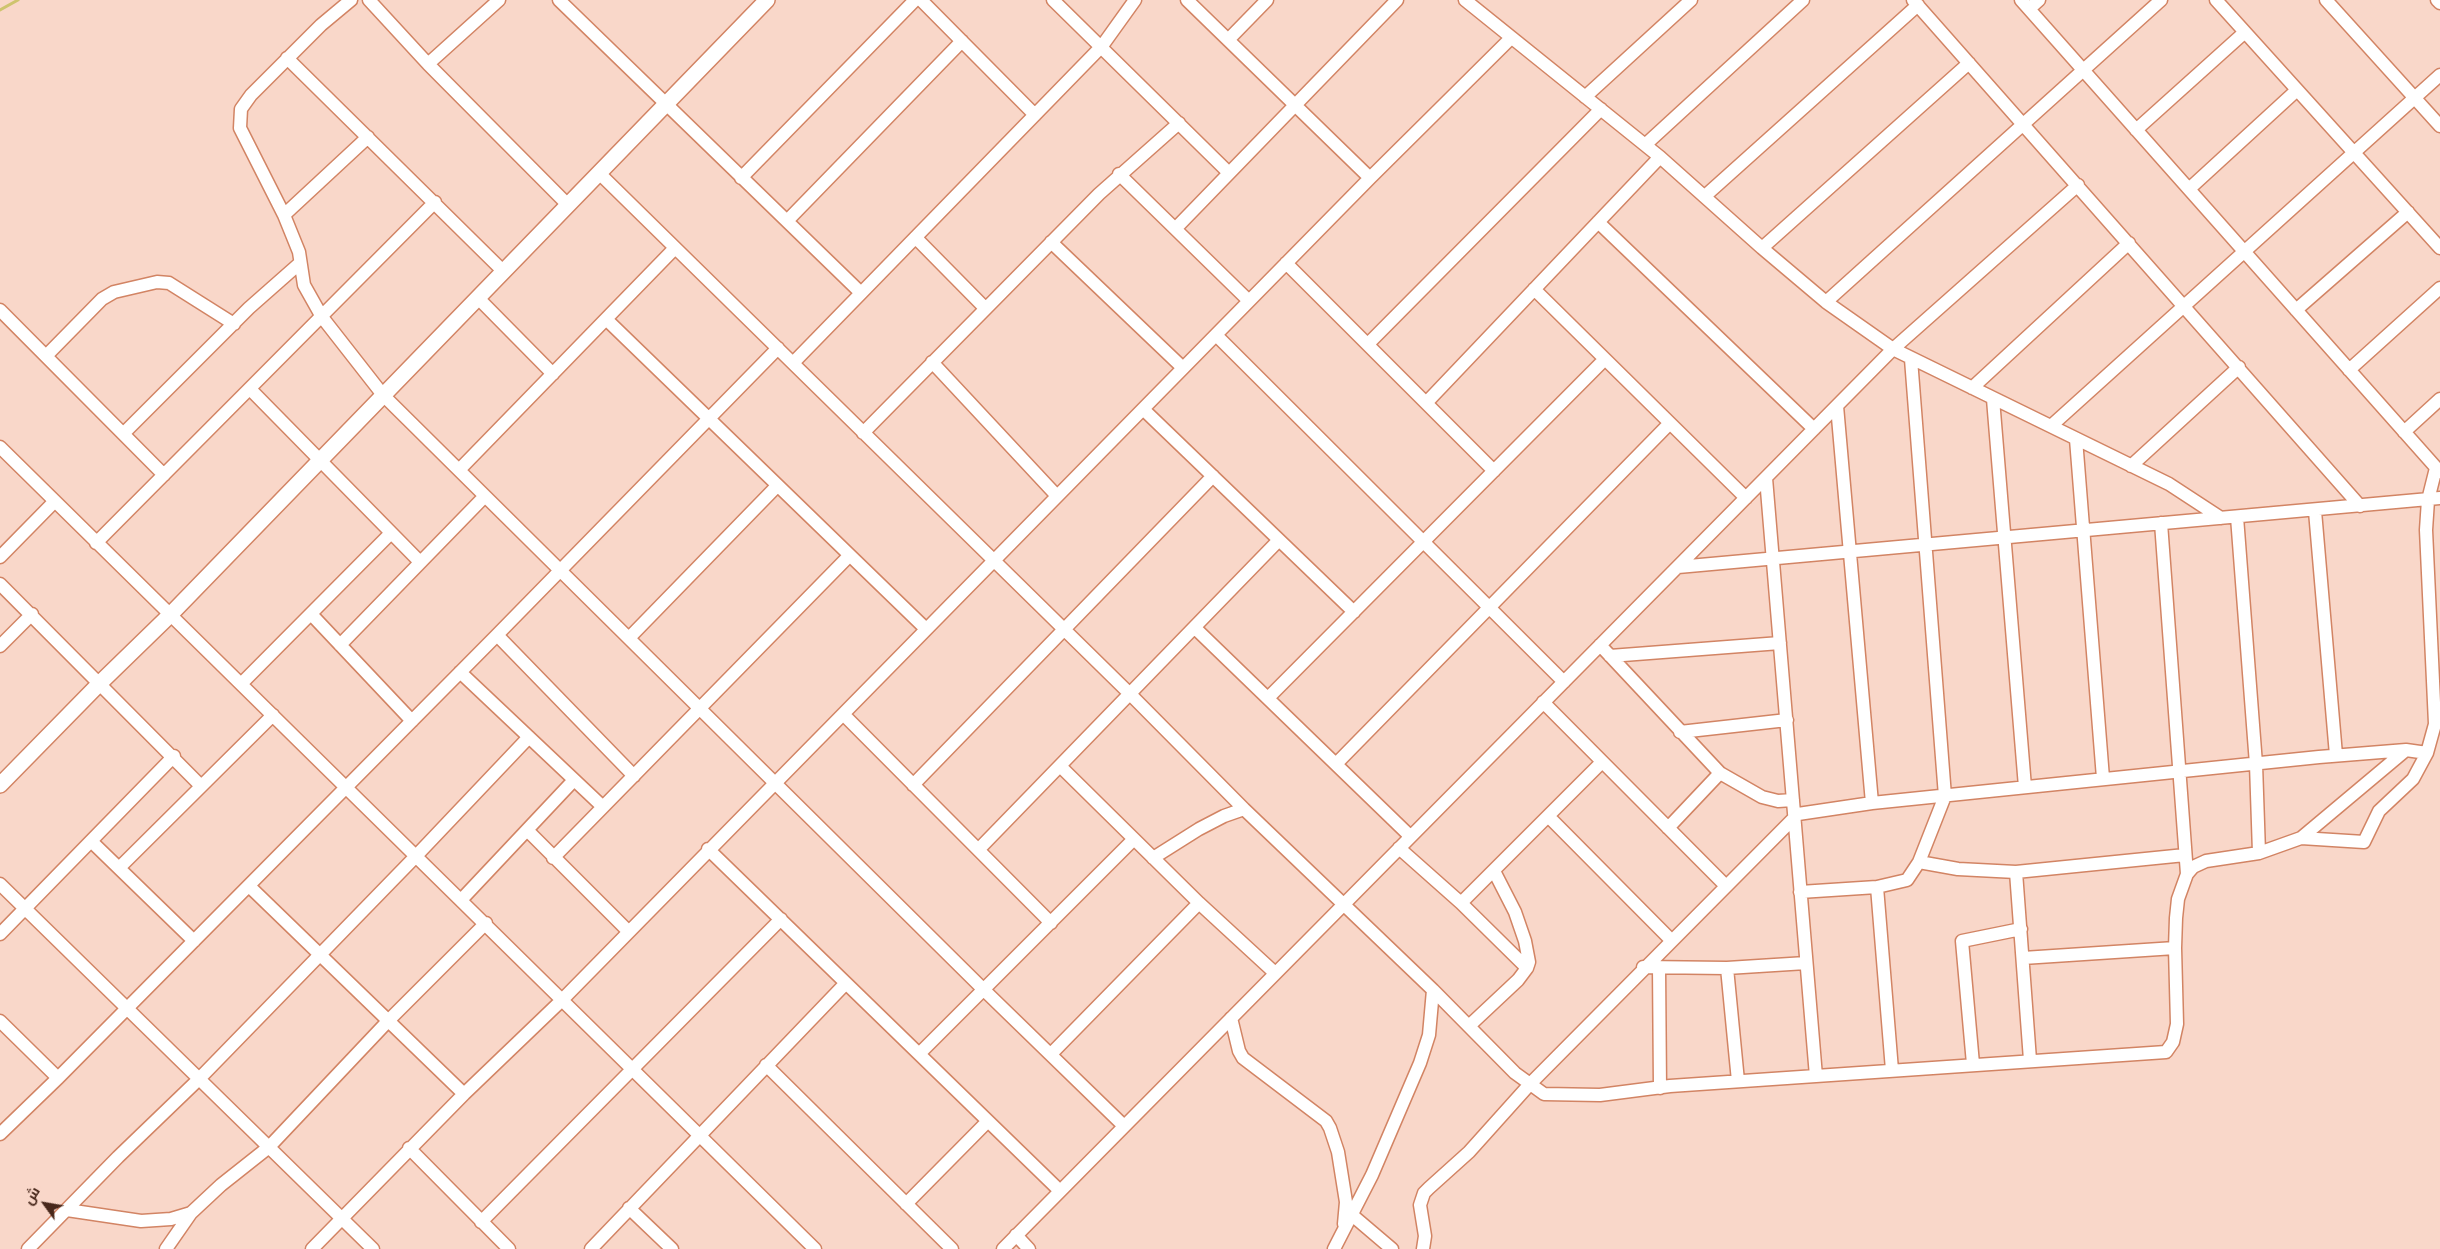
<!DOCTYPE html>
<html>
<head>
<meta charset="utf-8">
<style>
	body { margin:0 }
	#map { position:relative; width:2440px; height:1249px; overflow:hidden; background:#f9d7c9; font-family:"Sofia Sans Condensed",Cairo,sans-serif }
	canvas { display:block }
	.north { position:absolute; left:20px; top:1179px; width:50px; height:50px; -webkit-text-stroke:4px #f9d7c9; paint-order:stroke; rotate:302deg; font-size:14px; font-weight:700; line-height:20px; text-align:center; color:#48281b }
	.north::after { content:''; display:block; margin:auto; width:18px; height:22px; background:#48281b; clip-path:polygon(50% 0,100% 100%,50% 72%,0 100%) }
</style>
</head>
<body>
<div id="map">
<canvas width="2440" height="1249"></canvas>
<div class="north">ش</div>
</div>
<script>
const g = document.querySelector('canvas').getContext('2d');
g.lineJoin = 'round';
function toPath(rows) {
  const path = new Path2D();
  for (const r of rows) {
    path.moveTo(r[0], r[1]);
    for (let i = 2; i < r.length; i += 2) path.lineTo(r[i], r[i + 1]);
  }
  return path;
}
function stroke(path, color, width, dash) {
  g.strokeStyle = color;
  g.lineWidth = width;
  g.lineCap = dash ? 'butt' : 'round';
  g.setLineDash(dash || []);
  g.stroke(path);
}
const stream = toPath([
	[0,10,18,0]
]);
const minor = toPath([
	[351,0,321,25,251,95,241,109,240,128,284,215,299,252,304,285,322,317,383,395,984,990,1124,1126],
	[369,0,428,64,568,205],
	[559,0,861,293],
	[921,0,1035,115],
	[1053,0,1229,173],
	[1187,0,1370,178],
	[1465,0,1660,157,1762,248,1826,302,1893,349,2169,484,2221,518],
	[1913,0,2360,506],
	[2021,0,2440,472],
	[2216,0,2440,248],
	[2326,0,2440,126],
	[2437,0,2440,3],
	[2029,9,2039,0],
	[1228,40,1267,0],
	[287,58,504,272],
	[428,64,499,0],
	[1585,97,1691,0],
	[2136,130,2245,32],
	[1645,145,1803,0],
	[600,174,1130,694,1244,809,1433,990,1515,1073,1544,1094,1600,1095,1670,1086,2166,1052,2173,1042,2177,1024,2175,948,2176,918,2178,899,2187,874,2193,867,2206,861,2259,853,2301,838,2406,750],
	[1119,174,1249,301],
	[741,178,915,0],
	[2189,189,2297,90],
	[1705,196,1918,5],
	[284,215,368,137],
	[787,221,962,41],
	[1598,222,1814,429],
	[1176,228,1397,0],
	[916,238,985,308],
	[1051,242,1183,368],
	[1762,248,1969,63],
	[1286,263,1494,471],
	[1534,289,1746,498],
	[478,298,553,374],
	[1826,302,2161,0],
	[0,310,164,475],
	[2296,310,2408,212],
	[606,319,926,629],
	[1216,335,1564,682],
	[1369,343,1601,109],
	[47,355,102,299,114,292,157,282,169,283,234,324],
	[932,362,1057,496],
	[793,363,1102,46,1135,0],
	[2349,370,2440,288],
	[1972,388,2129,243],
	[250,389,420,562],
	[1993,399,2025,787],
	[1427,402,1660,157],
	[1837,406,1872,803],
	[1143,409,1354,612],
	[2051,426,2440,75],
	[2404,432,2440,399],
	[124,433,249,308,300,263],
	[863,433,1099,194,1179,123],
	[2076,439,2103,778],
	[0,447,815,1249],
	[2131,466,2239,367],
	[459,470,675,248],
	[1766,478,1816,1076],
	[2315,511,2336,755],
	[2237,517,2256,764,2259,853],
	[2161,523,2187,874],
	[96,543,435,202],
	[0,557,55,501],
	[1678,567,2440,498],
	[0,584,200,785],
	[311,614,412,721],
	[1195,628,1410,836],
	[497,635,634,776],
	[629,638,777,486],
	[340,645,485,496],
	[1600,645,1720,773,1762,797,1778,801,1793,800],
	[0,646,32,614],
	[1610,656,1780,643],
	[460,672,603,807],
	[242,683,391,533],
	[1268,698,1605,359],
	[1543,702,1726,886],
	[843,714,1051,923],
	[1680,732,1787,720],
	[1336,764,1670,423],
	[1060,766,1199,903,1275,973],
	[913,785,1213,476],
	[1548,816,1671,940],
	[1668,828,1720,773],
	[527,830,628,931],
	[2301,838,2364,842,2379,811,2413,779,2427,753,2435,724,2426,530,2428,500,2436,468],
	[92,842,194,941],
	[1399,848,1461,903,1527,968],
	[708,849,1059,1190],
	[979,849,1279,540],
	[553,858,849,556],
	[1153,858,1199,829,1224,816,1244,809],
	[1919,862,1958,869,2016,872,2185,855],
	[119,868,273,715],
	[2016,872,2030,1060],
	[0,884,373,1249],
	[249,886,464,1094],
	[1877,887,1892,1070],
	[1800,892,1877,887,1907,880,1919,862,1945,796,1911,359],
	[462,899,574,780],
	[1461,903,1602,762],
	[0,934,174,756],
	[2023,958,2175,948],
	[1643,967,1727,968,1806,963],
	[1659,967,1660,1088],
	[1727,968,1738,1081],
	[1231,1018,1239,1051,1243,1058,1326,1121,1330,1128,1338,1152,1346,1202,1344,1224],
	[0,1021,58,1078],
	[1470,1025,1518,980,1527,968,1529,962,1525,941,1515,912,1494,871],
	[919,1054,1133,840],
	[1051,1054,1199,903],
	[1973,1064,1962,941,2021,929],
	[766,1065,952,1249],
	[0,1134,58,1078,497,635,778,348],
	[409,1148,509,1249],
	[906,1204,988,1121],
	[629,1208,672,1249],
	[67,1210,141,1221,171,1219,191,1213],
	[1352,1215,1392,1249],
	[481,1222,781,919],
	[1016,1235,1029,1249],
	[28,1249,118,1157,199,1079,417,855,529,737],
	[166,1249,191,1213,221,1185,269,1147,389,1020,486,923],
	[312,1249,464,1094,562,1000,1370,178,1511,38],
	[591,1249,846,983],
	[1003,1249,1893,349,2078,185],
	[1334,1249,1372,1175,1420,1063,1429,1035,1433,990],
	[1423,1249,1425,1236,1420,1205,1424,1193,1429,1188,1469,1152,1530,1084,1798,814,1872,803,2319,757,2406,750,2427,753]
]);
const tertiary = toPath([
	[0,785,100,683,170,615,767,0]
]);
stroke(stream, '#cec46e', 3);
stroke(minor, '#d28464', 15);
stroke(tertiary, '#d28464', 18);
stroke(minor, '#fff', 12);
stroke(tertiary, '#fff', 15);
</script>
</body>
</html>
